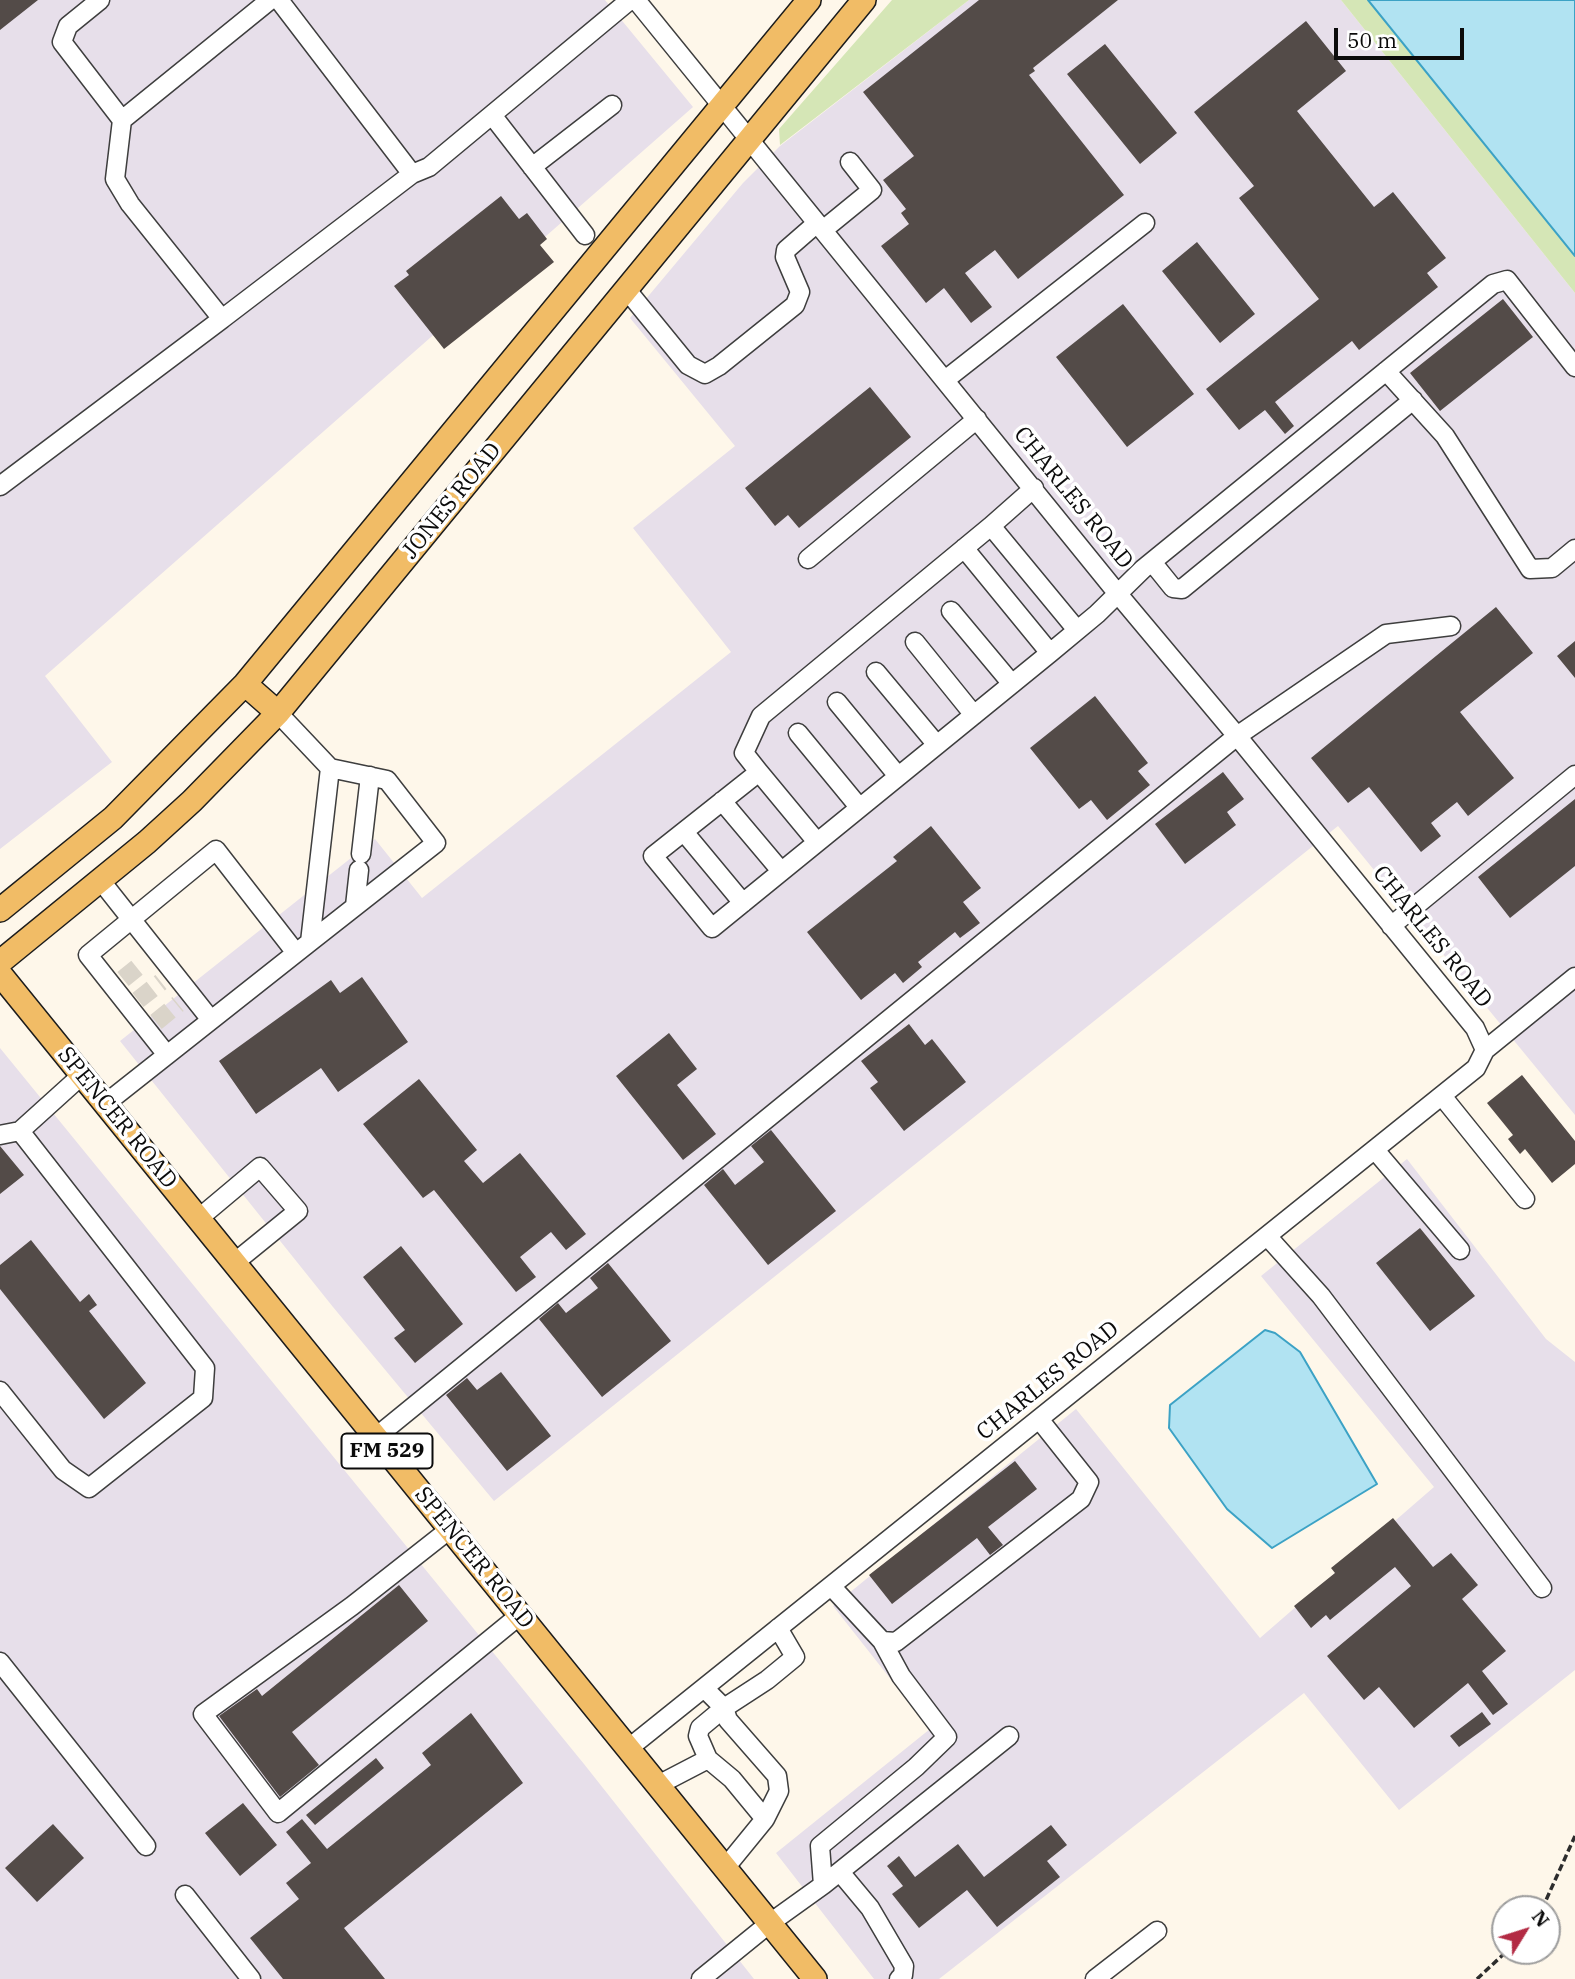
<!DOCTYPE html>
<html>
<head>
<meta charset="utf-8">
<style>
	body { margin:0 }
	#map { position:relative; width:1575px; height:1979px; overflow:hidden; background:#fef7ea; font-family:"IBM Plex Serif",serif }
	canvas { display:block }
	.north { position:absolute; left:1491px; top:1895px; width:70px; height:70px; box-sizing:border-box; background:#fff; border:2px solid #9d9d9d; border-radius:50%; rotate:52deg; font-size:19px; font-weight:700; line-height:28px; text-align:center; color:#0b0b0b }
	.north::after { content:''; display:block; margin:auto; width:24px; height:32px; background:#b32b44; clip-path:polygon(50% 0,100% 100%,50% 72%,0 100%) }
	.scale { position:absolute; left:1334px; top:28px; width:130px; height:32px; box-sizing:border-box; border:4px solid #0b0b0b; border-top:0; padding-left:9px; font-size:21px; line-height:24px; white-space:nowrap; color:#0b0b0b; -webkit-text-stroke:5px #fff; paint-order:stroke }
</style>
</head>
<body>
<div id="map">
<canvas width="1575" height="1979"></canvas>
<div class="north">N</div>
<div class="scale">50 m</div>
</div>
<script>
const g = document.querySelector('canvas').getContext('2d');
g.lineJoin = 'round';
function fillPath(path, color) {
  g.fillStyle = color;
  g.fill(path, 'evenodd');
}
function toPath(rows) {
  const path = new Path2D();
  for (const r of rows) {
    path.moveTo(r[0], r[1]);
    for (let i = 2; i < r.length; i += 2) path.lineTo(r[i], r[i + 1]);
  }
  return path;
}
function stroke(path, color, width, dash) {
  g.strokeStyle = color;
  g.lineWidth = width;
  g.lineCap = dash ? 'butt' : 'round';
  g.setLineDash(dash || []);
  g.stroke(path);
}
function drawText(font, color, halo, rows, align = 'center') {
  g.font = font + ' "IBM Plex Serif",serif';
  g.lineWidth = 7;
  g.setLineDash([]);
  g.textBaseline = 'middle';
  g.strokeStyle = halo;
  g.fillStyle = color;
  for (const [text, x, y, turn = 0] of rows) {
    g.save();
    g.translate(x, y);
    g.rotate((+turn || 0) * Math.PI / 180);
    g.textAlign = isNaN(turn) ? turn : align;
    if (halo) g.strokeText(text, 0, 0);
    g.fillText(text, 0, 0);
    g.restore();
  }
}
const industrial = toPath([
	[0,0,605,0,693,107,45,676,112,762,0,849],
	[969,0,1341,0,1575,293,1575,1115,1338,826,494,1501,333,1307,120,1041,375,839,422,898,731,652,633,528,735,446,630,318,743,183,780,146],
	[0,1048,584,1764,754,1979,0,1979],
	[1407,1159,1546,1339,1575,1362,1575,1670,1399,1810,1304,1693,939,1979,874,1979,776,1853,930,1729,833,1606,1076,1409,1260,1638,1434,1487,1261,1276]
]);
const green = toPath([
	[892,0,969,0,780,145,779,129],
	[1341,0,1575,0,1575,293]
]);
const water = toPath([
	[1368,0,1575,0,1575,256,1368,0],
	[1265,1330,1275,1333,1300,1352,1377,1484,1272,1548,1227,1509,1169,1428,1170,1405,1265,1330]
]);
const building = toPath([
	[0,0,38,0,0,30],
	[979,0,1118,0,1033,68,1035,71,1029,75,1124,195,1018,279,995,250,965,273,992,307,971,323,944,288,926,303,881,246,909,224,901,213,906,209,883,180,914,156,863,92],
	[1306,21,1346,71,1297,111,1374,207,1393,192,1446,258,1427,273,1438,287,1359,350,1352,341,1275,402,1294,426,1285,434,1265,410,1239,430,1206,389,1319,299,1239,198,1254,186,1194,112],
	[1105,44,1177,133,1140,164,1067,74],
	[501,196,519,219,527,213,547,239,540,245,554,262,444,349,394,286,409,275,406,271],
	[1197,242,1255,314,1220,343,1162,271],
	[1503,299,1533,337,1440,411,1410,373],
	[1123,304,1194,394,1127,447,1056,357],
	[870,387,911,437,799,528,788,515,775,526,745,488],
	[1496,607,1533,653,1460,712,1514,778,1468,816,1457,802,1431,823,1441,836,1421,852,1369,787,1348,803,1311,758],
	[1575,641,1575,678,1557,656],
	[1095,696,1148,763,1138,771,1150,785,1107,820,1091,800,1079,809,1030,748],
	[1223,772,1244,799,1227,812,1236,825,1185,864,1155,824],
	[1575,799,1575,866,1510,918,1478,877],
	[931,826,981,888,963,902,980,923,960,938,955,932,918,962,922,967,903,983,895,973,861,1000,807,932,897,861,893,857],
	[362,977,408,1042,338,1092,321,1068,256,1114,219,1061,331,980,340,993],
	[909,1024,925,1045,932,1039,966,1082,904,1131,870,1088,878,1082,861,1061],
	[669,1033,697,1069,677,1085,716,1134,683,1160,616,1076],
	[1522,1075,1575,1141,1575,1164,1552,1183,1525,1149,1520,1154,1508,1139,1513,1135,1487,1103],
	[419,1079,477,1150,464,1161,483,1183,520,1153,586,1234,566,1250,551,1232,520,1257,536,1277,516,1292,434,1190,423,1198,363,1124],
	[771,1130,836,1211,768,1265,704,1185,723,1169,735,1185,764,1162,751,1146],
	[0,1146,24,1175,0,1194],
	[1420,1228,1475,1296,1430,1331,1376,1263],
	[31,1240,80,1302,89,1294,97,1305,89,1311,146,1383,104,1419,0,1289,0,1265],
	[401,1246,463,1324,415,1363,394,1338,405,1330,363,1277],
	[608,1263,671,1341,602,1397,539,1319,558,1303,566,1313,598,1288,590,1278],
	[501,1372,551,1436,507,1471,446,1395,467,1378,477,1390],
	[1015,1461,1037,1489,988,1527,1003,1545,990,1555,977,1538,892,1604,869,1575],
	[1393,1518,1433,1567,1451,1553,1478,1585,1462,1599,1506,1651,1482,1671,1508,1704,1493,1715,1468,1683,1414,1728,1379,1687,1364,1700,1327,1656,1411,1586,1395,1567,1330,1620,1326,1615,1311,1628,1294,1606,1335,1573,1331,1568],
	[399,1585,428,1621,292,1732,319,1765,280,1797,219,1716,257,1689,262,1696],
	[1482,1712,1491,1724,1459,1747,1450,1736],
	[471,1713,523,1783,344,1928,385,1979,283,1979,250,1938,299,1899,286,1883,311,1863,286,1832,302,1819,327,1849,431,1765,422,1753],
	[376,1758,384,1768,315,1825,306,1815],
	[243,1803,277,1845,240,1876,205,1833],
	[53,1824,84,1858,37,1902,5,1868],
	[1051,1825,1067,1845,1047,1861,1060,1877,997,1927,967,1890,919,1928,892,1894,903,1886,887,1866,899,1856,915,1877,958,1844,984,1877]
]);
const minorTunnel = toPath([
	[123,979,144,962],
	[138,1000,161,982],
	[156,1022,178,1004]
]);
const path = toPath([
	[1542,1909,1575,1836],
	[1477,1979,1507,1951]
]);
const minor = toPath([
	[100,0,68,26,62,42,122,120,270,0],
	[279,0,412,174,429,167,630,0],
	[492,115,585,235],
	[122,120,115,179,130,204,222,319,412,174],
	[532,167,612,105],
	[823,230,872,190,850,162],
	[626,289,688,365,705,374,719,366,795,305,800,292,785,257,786,250,817,223],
	[1386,371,1445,436,1530,569,1552,568,1575,549],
	[945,380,1145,223],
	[0,486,222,319],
	[1034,488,991,526,761,716,744,753,759,772,653,856,712,928,1050,653,1097,614,1143,569,1493,284,1507,280,1575,367],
	[991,526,1077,630],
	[964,548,1050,653],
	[808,559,977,419],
	[1152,562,1173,588,1182,589,1413,400],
	[951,611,1012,684],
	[915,642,974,715],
	[876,672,937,745],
	[837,702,898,776],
	[798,733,859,807],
	[759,772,817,842],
	[722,801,781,871],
	[684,832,743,903],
	[361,854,370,776],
	[101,881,211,1020],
	[355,906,359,870],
	[1391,926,1575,775],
	[310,942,436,843,387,780,330,768],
	[1485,1050,1575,977],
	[167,1055,88,955,216,850,296,953],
	[1442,1096,1525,1199],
	[105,1104,310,942,330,768,278,713],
	[0,1135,20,1131],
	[1375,1150,1460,1250],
	[198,1219,260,1167,298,1211,234,1263],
	[1267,1236,1321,1296,1542,1588],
	[0,1391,63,1470,89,1488,203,1398,205,1368,20,1131,82,1075],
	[376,1437,1237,736,1386,634,1451,626],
	[450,1529,352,1606,203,1714,278,1813,520,1615],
	[831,1586,882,1641,896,1642,1081,1499,1089,1482,1039,1419],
	[0,1662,146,1846],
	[704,1688,724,1708,767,1680,795,1657,778,1628],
	[629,1748,1476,1068,1485,1050,1475,1028,1237,736,1118,594,636,0],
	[708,1759,698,1736,700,1728,724,1708,728,1720,777,1776,779,1791,765,1819],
	[658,1785,708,1759,732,1779,765,1819,725,1868],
	[840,1872,870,1908,904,1966,903,1975,899,1979],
	[823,1885,1009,1736],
	[185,1895,251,1979],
	[701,1979,770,1923,823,1885,820,1846,916,1767,947,1737,901,1676,882,1641],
	[1095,1979,1157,1931]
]);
const major = toPath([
	[245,684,278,713],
	[0,910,113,818,245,684,809,0],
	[0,962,147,842,192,801,278,713,864,0],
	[0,974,815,1979]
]);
const shields = [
	[387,1451,91]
];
const shieldNames = [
	["FM 529",387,1451]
];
const streetNames = [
	["CHARLES ROAD",1073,498,51],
	["JONES ROAD",452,501,-51],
	["CHARLES ROAD",1432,937,51],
	["SPENCER ROAD",117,1118,51],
	["CHARLES ROAD",1048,1381,-39],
	["SPENCER ROAD",474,1558,51]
];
fillPath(industrial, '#e7dfea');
fillPath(green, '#d5e6b6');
fillPath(water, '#b1e3f2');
stroke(water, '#3ca2c5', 2);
fillPath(building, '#534b48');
stroke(minorTunnel, '#dad4c9', 18, [18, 9]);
stroke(minor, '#3e3e3e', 21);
stroke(major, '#1c1c1c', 26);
stroke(path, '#2d2d2d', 3.5, [7, 3.5]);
stroke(minor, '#fff', 18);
stroke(major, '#f1bc66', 23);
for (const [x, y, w] of shields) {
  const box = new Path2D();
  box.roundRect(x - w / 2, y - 17.5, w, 35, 5);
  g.fillStyle = '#fff';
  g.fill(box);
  stroke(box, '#0b0b0b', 2);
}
drawText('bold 21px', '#0b0b0b', null, shieldNames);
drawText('23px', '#0b0b0b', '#fff', streetNames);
</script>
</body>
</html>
